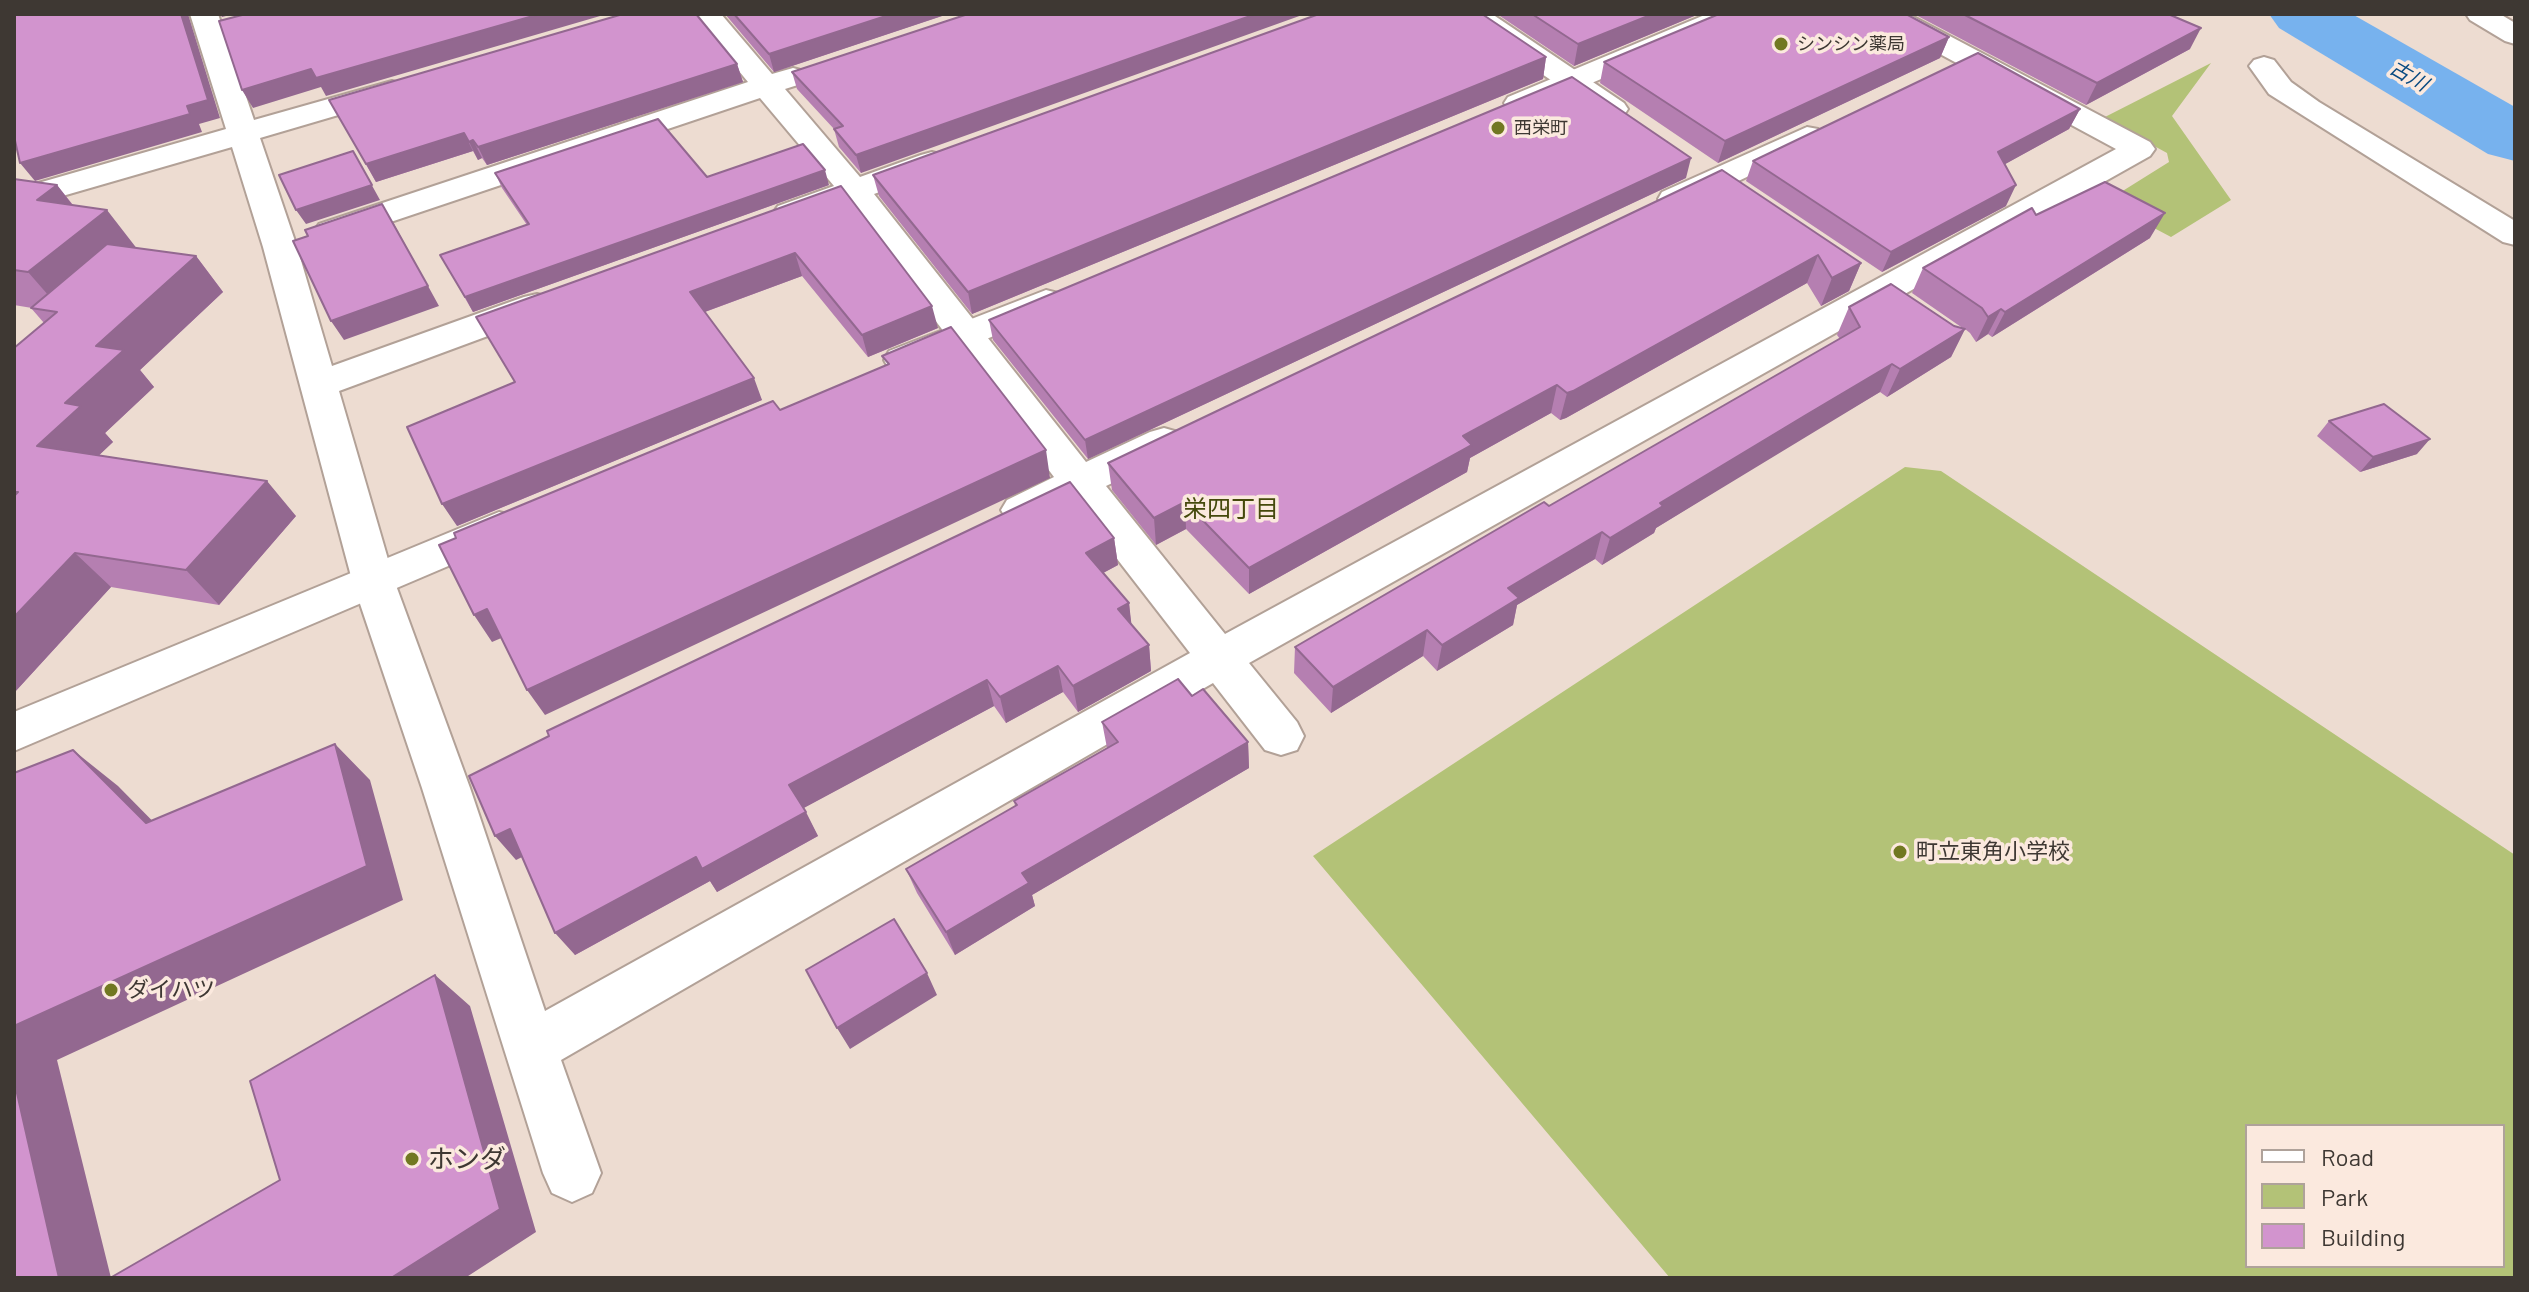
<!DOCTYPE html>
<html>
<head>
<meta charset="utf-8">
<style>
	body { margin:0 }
	#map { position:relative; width:2529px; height:1292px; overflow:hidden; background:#eddcd1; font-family:Barlow,sans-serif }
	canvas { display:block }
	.frame { position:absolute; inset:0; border:16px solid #3e3833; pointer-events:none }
	.legend { position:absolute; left:2245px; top:1124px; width:260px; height:144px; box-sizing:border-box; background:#fbe9de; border:2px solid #afa29a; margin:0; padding:10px 14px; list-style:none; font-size:24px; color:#3e3833 }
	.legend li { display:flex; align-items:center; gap:16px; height:40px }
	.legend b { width:40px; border:2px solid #afa29a }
</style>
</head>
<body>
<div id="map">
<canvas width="2529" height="1292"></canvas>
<div class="frame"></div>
<ul class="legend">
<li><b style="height:10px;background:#fff"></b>Road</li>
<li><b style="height:22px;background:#b3c277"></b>Park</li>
<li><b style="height:22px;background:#d294ce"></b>Building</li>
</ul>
</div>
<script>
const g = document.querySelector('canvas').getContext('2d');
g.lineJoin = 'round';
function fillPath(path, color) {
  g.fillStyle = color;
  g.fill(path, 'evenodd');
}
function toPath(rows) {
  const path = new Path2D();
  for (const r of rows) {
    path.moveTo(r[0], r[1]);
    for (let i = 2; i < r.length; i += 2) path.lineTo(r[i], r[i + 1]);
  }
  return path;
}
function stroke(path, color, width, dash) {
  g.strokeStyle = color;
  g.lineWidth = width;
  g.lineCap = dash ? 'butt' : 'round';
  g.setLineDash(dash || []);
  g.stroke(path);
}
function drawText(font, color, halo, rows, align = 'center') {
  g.font = font + ' Barlow,"Noto Sans JP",sans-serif';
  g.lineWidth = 7;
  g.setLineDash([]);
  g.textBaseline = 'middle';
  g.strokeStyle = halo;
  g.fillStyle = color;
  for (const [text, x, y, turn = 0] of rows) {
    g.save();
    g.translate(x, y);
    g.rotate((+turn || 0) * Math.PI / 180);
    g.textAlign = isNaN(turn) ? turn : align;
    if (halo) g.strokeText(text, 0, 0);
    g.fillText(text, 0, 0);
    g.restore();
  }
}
const green = toPath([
	[2211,63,2172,116,2231,200,2171,237,2105,202,2169,162,2167,153,2103,118],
	[1905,467,1941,471,2515,855,2515,1278,1670,1278,1313,856],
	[2247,1126,2503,1126,2503,1266,2247,1266]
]);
const river = toPath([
	[2269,14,2352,14,2515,107,2515,161,2488,154,2279,28,2269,14]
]);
const street = toPath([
	[190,14,218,14,254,120,392,81,403,84,407,90,403,96,260,138,297,247,332,366,524,297,537,294,550,297,555,305,550,313,339,391,394,580,470,788,545,1011,1190,653,1073,502,1021,525,1007,520,1001,510,1007,500,1054,477,847,204,790,223,778,220,773,213,778,206,834,186,760,98,343,238,331,241,319,238,314,231,319,224,748,82,692,14,721,14,772,74,793,68,804,71,808,77,804,83,785,89,860,177,921,155,932,152,943,155,948,162,943,169,874,194,1086,462,1150,432,1164,428,1178,432,1183,442,1178,452,1106,486,1225,634,2116,149,1877,20,1873,14,1908,14,2150,142,2155,149,2150,156,1249,663,1297,722,1304,736,1297,750,1281,755,1265,750,1213,683,561,1060,601,1173,592,1193,572,1202,552,1193,543,1173,422,788,352,580,263,247,232,147,14,210,14,190,226,129,190,14],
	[1459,14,1492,14,1624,103,1628,109,1624,115,1613,118,1602,115,1463,20,1459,14],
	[2466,14,2500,14,2515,23,2515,44,2505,41,2470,20,2466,14],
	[2264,57,2274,60,2291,82,2319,102,2515,221,2515,245,2503,242,2269,94,2249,66,2254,60,2264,57],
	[1807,127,1818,129,1823,136,1818,143,1686,206,1674,209,1662,206,1658,199,1662,192,1807,127]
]);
const secondary = toPath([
	[1707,14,1745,14,1741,20,1530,109,1519,112,1508,109,1504,103,1508,97,1707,14],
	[1046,290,1058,293,1064,301,1058,309,915,369,902,372,889,369,884,360,889,351,1046,290],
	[499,512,514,516,520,527,514,538,14,751,14,712,499,512]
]);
const wall = toPath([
	[725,14,948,14,774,72],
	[968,14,861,173,839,147,834,129,797,89,792,72],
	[1497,14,1699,14,1574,66],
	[1914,14,2168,14,2190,49,2086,105],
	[1949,37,1940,58,1718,163,1600,83,1604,62],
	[1546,57,1543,79,972,314,879,196,873,175],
	[737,64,743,82,487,165,482,158,478,160,473,151,376,182,329,100],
	[2080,109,2069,129,2005,164,2006,206,1882,272,1746,181,1753,161],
	[1722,170,1861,263,1849,291,1821,306,1807,283,1566,418,1560,420,1551,413,1470,458,1467,472,1249,594,1186,529,1156,545,1112,490,1108,463],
	[495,173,707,177,829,185,473,312,440,255,527,225,502,188],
	[1686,178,1088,459,993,340,989,320],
	[14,179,57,185,73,205,136,248,196,256,223,292,140,370,154,387,105,433,113,442,99,455,296,516,219,605,111,587,14,693,14,348,44,323,31,308,32,308,14,305],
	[841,186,938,328,868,357,802,276,705,312,762,400,457,526,515,383],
	[2036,215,2150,238,1992,337,1988,334,1976,342,1970,333,1965,329,1951,357,1887,397,1880,392,1795,442,1656,528,1654,533,1602,565,1595,559,1517,605,1513,625,1437,671,1423,656,1331,713,1294,673,1295,647,1549,506,1840,339,1837,335,1849,307,1954,326,1964,329,1912,293,1923,268],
	[2329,421,2417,454,2360,472,2317,436],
	[1114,538,1118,565,1103,573,1129,603,1131,625,1149,645,1151,671,1078,712,1063,692,1006,723,994,706,803,808,818,836,717,892,710,881,575,955,522,857,516,860],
	[1192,696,1248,742,1249,768,1032,895,1035,906,955,955,917,893,906,869,1015,806,1014,801,1107,748,1102,722]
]);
const shadedWall = toPath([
	[181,14,188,14,220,118,199,124,202,132,35,181,20,163],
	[220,14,234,14,222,17],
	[540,14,607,14,326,96,321,87,253,108,242,90,311,69],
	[892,14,948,14,774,72,769,54],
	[1256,14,1305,14,861,173,856,155],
	[1653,14,1699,14,1574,66,1578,44],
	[2201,28,2190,49,2086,105,2097,83],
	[1949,37,1940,58,1718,163,1725,141],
	[1546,57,1543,79,972,314,968,292],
	[737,64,743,82,487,165,478,147],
	[2080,109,2069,129,1989,173,1998,152],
	[464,133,473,151,376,182,366,164],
	[473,140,482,158,478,160,469,142],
	[353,151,380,200,306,224,296,210],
	[1691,158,1686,178,1088,459,1085,440],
	[825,170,829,185,473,312,465,297],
	[57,185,88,225,107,210,138,250,63,312,28,272,37,200],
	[2016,185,2006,206,1882,272,1891,252],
	[2165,213,2150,238,1992,337,2005,312],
	[394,224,439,306,344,340,331,321],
	[795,253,802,276,699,314,690,292],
	[1818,255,1807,283,1566,418,1560,420,1567,393],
	[196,256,223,292,140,370,154,387,105,433,113,442,71,482,37,446,65,403,96,346],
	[1861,263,1849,291,1821,306,1832,278],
	[932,306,938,328,868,357,862,335],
	[2001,309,1988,334,1976,342,1988,317],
	[1965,329,1951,357,1887,397,1900,369],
	[1892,364,1880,392,1656,528,1654,533,1602,565,1610,538,1660,503],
	[754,378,762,400,457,526,442,504],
	[1557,385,1551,413,1470,458,1467,472,1249,594,1249,568,1463,436],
	[2430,439,2417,454,2360,472,2373,457],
	[1046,450,1050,478,545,715,527,690],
	[267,481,296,516,219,605,186,570],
	[1185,502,1186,529,1156,545,1154,518],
	[1602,532,1595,559,1517,605,1513,625,1437,671,1442,645,1508,588],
	[1114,538,1118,565,1090,580,1086,553],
	[75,553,111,587,14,693,14,617],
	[1129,603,1132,629,1118,609],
	[487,609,506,636,492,642,474,615],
	[1427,630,1423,656,1331,713,1333,687],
	[1149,645,1151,671,1078,712,1073,686],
	[1058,666,1063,692,1006,723,1000,697],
	[987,680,994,706,802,809,789,785],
	[1248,742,1249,768,1032,895,1035,906,955,955,946,932,1022,873],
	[335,744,370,780,403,900,57,1060,111,1278,59,1278,14,1080,14,1026],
	[73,750,118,786,189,858,146,823],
	[806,812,818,836,717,892,710,881,575,955,555,933,696,857],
	[510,829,530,853,516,860,495,836],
	[927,973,937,995,850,1049,837,1028],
	[435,975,470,1006,536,1232,465,1278,391,1278]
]);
const building = toPath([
	[14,14,181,14,208,100,187,106,190,114,20,163,14,136,14,14],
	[246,14,540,14,316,78,311,69,242,90,219,21,246,14],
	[623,14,696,14,737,64,478,147,473,140,469,142,464,133,366,164,329,100,623,14],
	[734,14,892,14,769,54,734,14],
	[968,14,1256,14,856,155,834,129,843,126,792,72,968,14],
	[1319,14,1482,14,1546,57,968,292,873,175,1319,14],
	[1532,14,1653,14,1578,44,1532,14],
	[1719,14,1906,14,1949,37,1725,141,1604,62,1719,14],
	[1963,14,2168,14,2201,28,2097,83,1963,14],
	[1978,53,2080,109,1998,152,2016,185,1891,252,1753,161,1978,53],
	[1572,77,1691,158,1085,440,989,320,1572,77],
	[658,119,707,177,803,144,825,170,465,297,440,255,529,224,495,173,658,119],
	[353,151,372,185,296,210,279,175,353,151],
	[1722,170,1861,263,1832,278,1818,255,1573,391,1567,393,1557,385,1463,436,1472,445,1249,568,1185,502,1154,518,1108,463,1722,170],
	[14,179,57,185,37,200,107,210,28,272,14,270,14,179],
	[2105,182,2165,213,2005,312,2001,309,1988,317,1982,308,1923,268,2032,208,2036,215,2105,182],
	[841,186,932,306,862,335,795,253,690,292,754,378,442,504,407,427,515,382,476,317,841,186],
	[382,204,428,286,331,321,293,241,308,236,305,230,382,204],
	[107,244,196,256,96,346,124,350,65,403,81,406,37,446,267,481,186,570,75,553,14,617,14,496,18,492,14,492,14,348,57,312,31,308,107,244],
	[1891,284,1954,326,1965,329,1900,369,1892,364,1806,415,1660,503,1663,506,1610,538,1602,532,1508,588,1519,598,1442,645,1427,630,1333,687,1295,647,1544,502,1549,506,1860,327,1849,307,1891,284],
	[951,327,1046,450,527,690,487,609,474,615,439,545,456,538,454,533,773,401,780,410,889,364,882,356,951,327],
	[2384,404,2430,439,2373,457,2329,421,2384,404],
	[1070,482,1114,538,1086,553,1129,603,1118,609,1149,645,1073,686,1058,666,1000,697,987,680,789,785,806,812,702,869,696,857,555,933,510,829,495,836,469,776,549,736,547,731,1070,482],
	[1178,679,1192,696,1203,689,1248,742,1022,873,1029,883,946,932,906,869,1017,805,1014,801,1118,742,1102,722,1178,679],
	[335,744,367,866,14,1026,14,773,73,750,146,823,335,744],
	[894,919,927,973,837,1028,806,970,894,919],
	[435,975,500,1209,391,1278,110,1278,280,1180,250,1081,435,975],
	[14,1080,59,1278,14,1278,14,1080]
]);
const markers = [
	[1781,44,8,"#717821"],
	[1498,128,8,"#717821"],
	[1900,852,8,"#717821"],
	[111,990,8,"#717821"],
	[412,1159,8,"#717821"]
];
const farPoinames = [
	["シンシン薬局",1797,44],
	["西栄町",1514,128]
];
const farWaternames = [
	["古川",2409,76,30]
];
const poiNames = [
	["町立東角小学校",1916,852],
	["ダイハツ",127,990]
];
const neighbourhoodNames = [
	["栄四丁目",1231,509]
];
const nearPoinames = [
	["ホンダ",428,1159]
];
fillPath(green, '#b3c277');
fillPath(river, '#77b2ee');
stroke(street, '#b2a197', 4);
stroke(secondary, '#b2a197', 4);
fillPath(street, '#fff');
fillPath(secondary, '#fff');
fillPath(wall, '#b57fb1');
fillPath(shadedWall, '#936890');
fillPath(building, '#d294ce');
stroke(building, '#936890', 2);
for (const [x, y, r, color] of markers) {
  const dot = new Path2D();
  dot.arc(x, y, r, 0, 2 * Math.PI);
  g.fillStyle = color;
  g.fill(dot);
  stroke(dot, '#fbe9de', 3);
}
drawText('18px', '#3e3833', '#fbe9de', farPoinames, 'left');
drawText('italic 20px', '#0a4b82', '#fbe9de', farWaternames);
drawText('22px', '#3e3833', '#fbe9de', poiNames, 'left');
drawText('24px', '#45490c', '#fbe9de', neighbourhoodNames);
drawText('26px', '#3e3833', '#fbe9de', nearPoinames, 'left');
</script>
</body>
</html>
